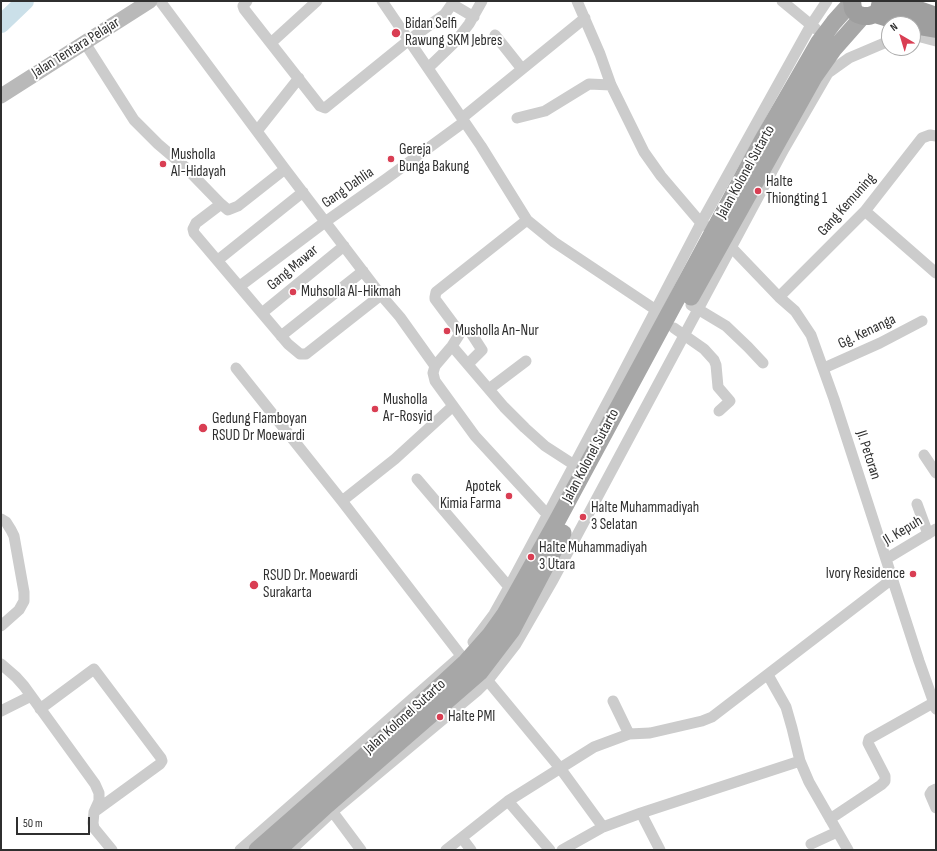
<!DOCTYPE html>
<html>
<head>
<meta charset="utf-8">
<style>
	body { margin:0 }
	#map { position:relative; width:937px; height:851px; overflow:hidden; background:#fff; font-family:"Sofia Sans Condensed",sans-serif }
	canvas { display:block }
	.frame { position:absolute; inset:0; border:2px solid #2f2f2f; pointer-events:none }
	.north { position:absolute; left:881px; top:16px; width:40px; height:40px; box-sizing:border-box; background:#fff; border:1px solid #acacac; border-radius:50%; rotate:322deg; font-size:11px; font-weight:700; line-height:16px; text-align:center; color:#2f2f2f }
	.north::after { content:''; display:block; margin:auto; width:14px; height:18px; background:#d93e53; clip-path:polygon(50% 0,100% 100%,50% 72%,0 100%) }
	.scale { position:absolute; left:16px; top:817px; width:74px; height:18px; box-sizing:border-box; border:2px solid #2f2f2f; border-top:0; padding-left:5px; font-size:12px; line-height:14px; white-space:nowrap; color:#2f2f2f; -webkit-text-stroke:3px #fff; paint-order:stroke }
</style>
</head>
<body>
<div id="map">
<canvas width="937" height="851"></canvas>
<div class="frame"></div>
<div class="north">N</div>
<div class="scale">50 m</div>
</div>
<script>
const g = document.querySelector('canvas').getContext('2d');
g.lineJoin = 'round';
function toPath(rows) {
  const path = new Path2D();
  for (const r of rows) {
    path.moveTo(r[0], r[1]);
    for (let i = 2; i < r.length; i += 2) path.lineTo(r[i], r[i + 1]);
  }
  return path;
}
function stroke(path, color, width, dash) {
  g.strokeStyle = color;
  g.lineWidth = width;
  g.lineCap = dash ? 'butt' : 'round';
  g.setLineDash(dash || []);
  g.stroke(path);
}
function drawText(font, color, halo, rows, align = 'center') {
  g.font = font + ' "Sofia Sans Condensed",sans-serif';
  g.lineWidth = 4;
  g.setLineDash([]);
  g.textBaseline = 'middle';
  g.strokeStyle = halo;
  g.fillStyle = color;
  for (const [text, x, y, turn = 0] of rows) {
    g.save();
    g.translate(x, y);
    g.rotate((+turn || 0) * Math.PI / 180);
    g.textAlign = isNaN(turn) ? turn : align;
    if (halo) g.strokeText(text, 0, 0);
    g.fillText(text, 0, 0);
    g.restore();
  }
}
const river = toPath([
	[1,24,25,1]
]);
const minor = toPath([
	[160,1,285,169,381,295,400,317,435,366],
	[247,1,243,6,244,9,320,106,325,108,409,40,445,14,454,1],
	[382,1,481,146,527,220,554,242,662,314],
	[577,1,600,54,611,85,644,152,661,176,701,223,706,226],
	[782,1,816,29],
	[452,4,474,17],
	[495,35,522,69],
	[913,37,917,36,936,41],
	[272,42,317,1],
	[85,43,134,120,158,144,185,167,221,204],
	[428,68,456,41,469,24,482,1],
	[462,118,585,18],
	[517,118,545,111,589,84,611,85],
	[257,131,299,78],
	[285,169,238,206,228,210,221,204,196,223,193,229,194,233,288,344,300,354,306,354,381,295],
	[865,211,936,273],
	[527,220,436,292,435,297,435,299,458,330,459,335,452,346,435,366,433,373,435,381,475,436,544,511,553,518],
	[726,244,732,248,779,297,795,311,811,335,834,399,919,661,936,709],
	[218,260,303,192],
	[240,286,325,222,386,179,464,122],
	[779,297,865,211,922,138,930,135,936,136],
	[691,305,726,326,748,347,763,363],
	[262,313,344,246],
	[674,328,704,349,714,360,716,365,718,387,730,401,719,411],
	[281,336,363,271],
	[452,346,504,407,525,428,545,446,579,468],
	[468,364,482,350,471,333],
	[236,368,342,501,466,662],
	[824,368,880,343,922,321],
	[489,389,526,361],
	[924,455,936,473],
	[417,479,509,587,515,590],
	[342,501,395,459,453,406],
	[917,504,928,534],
	[1,519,6,522,11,530,14,536,24,592,24,601,19,610,1,626],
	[886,559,936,529],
	[473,642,494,614,509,587,615,388,701,223,811,25,827,1],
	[1,664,16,677,24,686,95,784,99,793,99,801,94,812,93,823,94,828,112,850],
	[483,675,560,768,603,827,562,850],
	[768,675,786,707,792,728,800,761,809,782,848,850],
	[613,701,629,734],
	[40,709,94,669,161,758,162,761,160,764,94,812],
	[1,711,31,696],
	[936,789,932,791,930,794,936,808],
	[508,801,550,850],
	[329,807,361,850],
	[641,813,660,850],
	[830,819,881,785,885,781,885,776,868,743,869,739,933,703],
	[603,827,641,813,800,761],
	[462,838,471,850],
	[811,844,837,832],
	[240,850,460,657],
	[291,850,332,812,477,691,488,680,516,644,553,580,784,149,828,73,849,58,889,41],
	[446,850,508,801,594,747,629,734,650,733,702,721,712,717,892,579]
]);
const secondary = toPath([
	[1,96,150,1]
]);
const primary = toPath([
	[691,297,814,77,833,50,863,16],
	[257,850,362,758,466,662,490,635,505,614,557,521,762,141,819,42,834,22,851,3],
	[278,850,327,805,480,672,512,630,563,533]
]);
const trunk = toPath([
	[852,1,853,9,857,14,863,16,869,16,875,14,879,10,881,1],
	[890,1,913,8,936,16],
	[875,14,907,24],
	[913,25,936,29]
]);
const markers = [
	[396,33,5,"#d93e53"],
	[391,159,4,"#d93e53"],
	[163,164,4,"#d93e53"],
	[758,191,4,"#d93e53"],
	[293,292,4,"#d93e53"],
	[447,331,4,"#d93e53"],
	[375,409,4,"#d93e53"],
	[203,428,5,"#d93e53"],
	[509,496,4,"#d93e53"],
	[583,517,4,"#d93e53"],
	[531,557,4,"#d93e53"],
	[913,574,4,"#d93e53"],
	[254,585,5,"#d93e53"],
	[440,717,4,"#d93e53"]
];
const poiNames = [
	["Bidan Selfi",405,24],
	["Rawung SKM Jebres",405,41],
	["Gereja",399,150],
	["Bunga Bakung",399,167],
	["Musholla",171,155],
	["Al-Hidayah",171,172],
	["Halte",766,182],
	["Thiongting 1",766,199],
	["Muhsolla Al-Hikmah",301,292],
	["Musholla An-Nur",455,331],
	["Musholla",383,400],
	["Ar-Rosyid",383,417],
	["Gedung Flamboyan",212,419],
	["RSUD Dr Moewardi",212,436],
	["Apotek",501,487,"right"],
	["Kimia Farma",501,504,"right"],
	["Halte Muhammadiyah",591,508],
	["3 Selatan",591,525],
	["Halte Muhammadiyah",539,548],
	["3 Utara",539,565],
	["Ivory Residence",905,574,"right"],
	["RSUD Dr. Moewardi",263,576],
	["Surakarta",263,593],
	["Halte PMI",448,717]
];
const streetNames = [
	["Jalan Tentara Pelajar",76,48,-32],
	["Jalan Kolonel Sutarto",746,172,-61],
	["Gang Dahlia",348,188,-35],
	["Gang Kemuning",847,205,-48],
	["Gang Mawar",293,268,-40],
	["Gg. Kenanga",867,332,-25],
	["Jl. Petoran",868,455,72],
	["Jalan Kolonel Sutarto",591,456,-62],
	["Jl. Kepuh",903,531,-31],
	["Jalan Kolonel Sutarto",405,717,-42]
];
stroke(river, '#cbe0e9', 18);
stroke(minor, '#ccc', 11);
stroke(secondary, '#b9b9b9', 15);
stroke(primary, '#a7a7a7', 17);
stroke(trunk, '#9e9e9e', 18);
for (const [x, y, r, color] of markers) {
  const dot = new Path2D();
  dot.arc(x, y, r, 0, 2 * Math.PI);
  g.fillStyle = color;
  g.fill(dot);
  stroke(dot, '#fff', 1.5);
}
drawText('15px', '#2f2f2f', '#fff', poiNames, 'left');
drawText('15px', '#2f2f2f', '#fff', streetNames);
</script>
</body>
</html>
